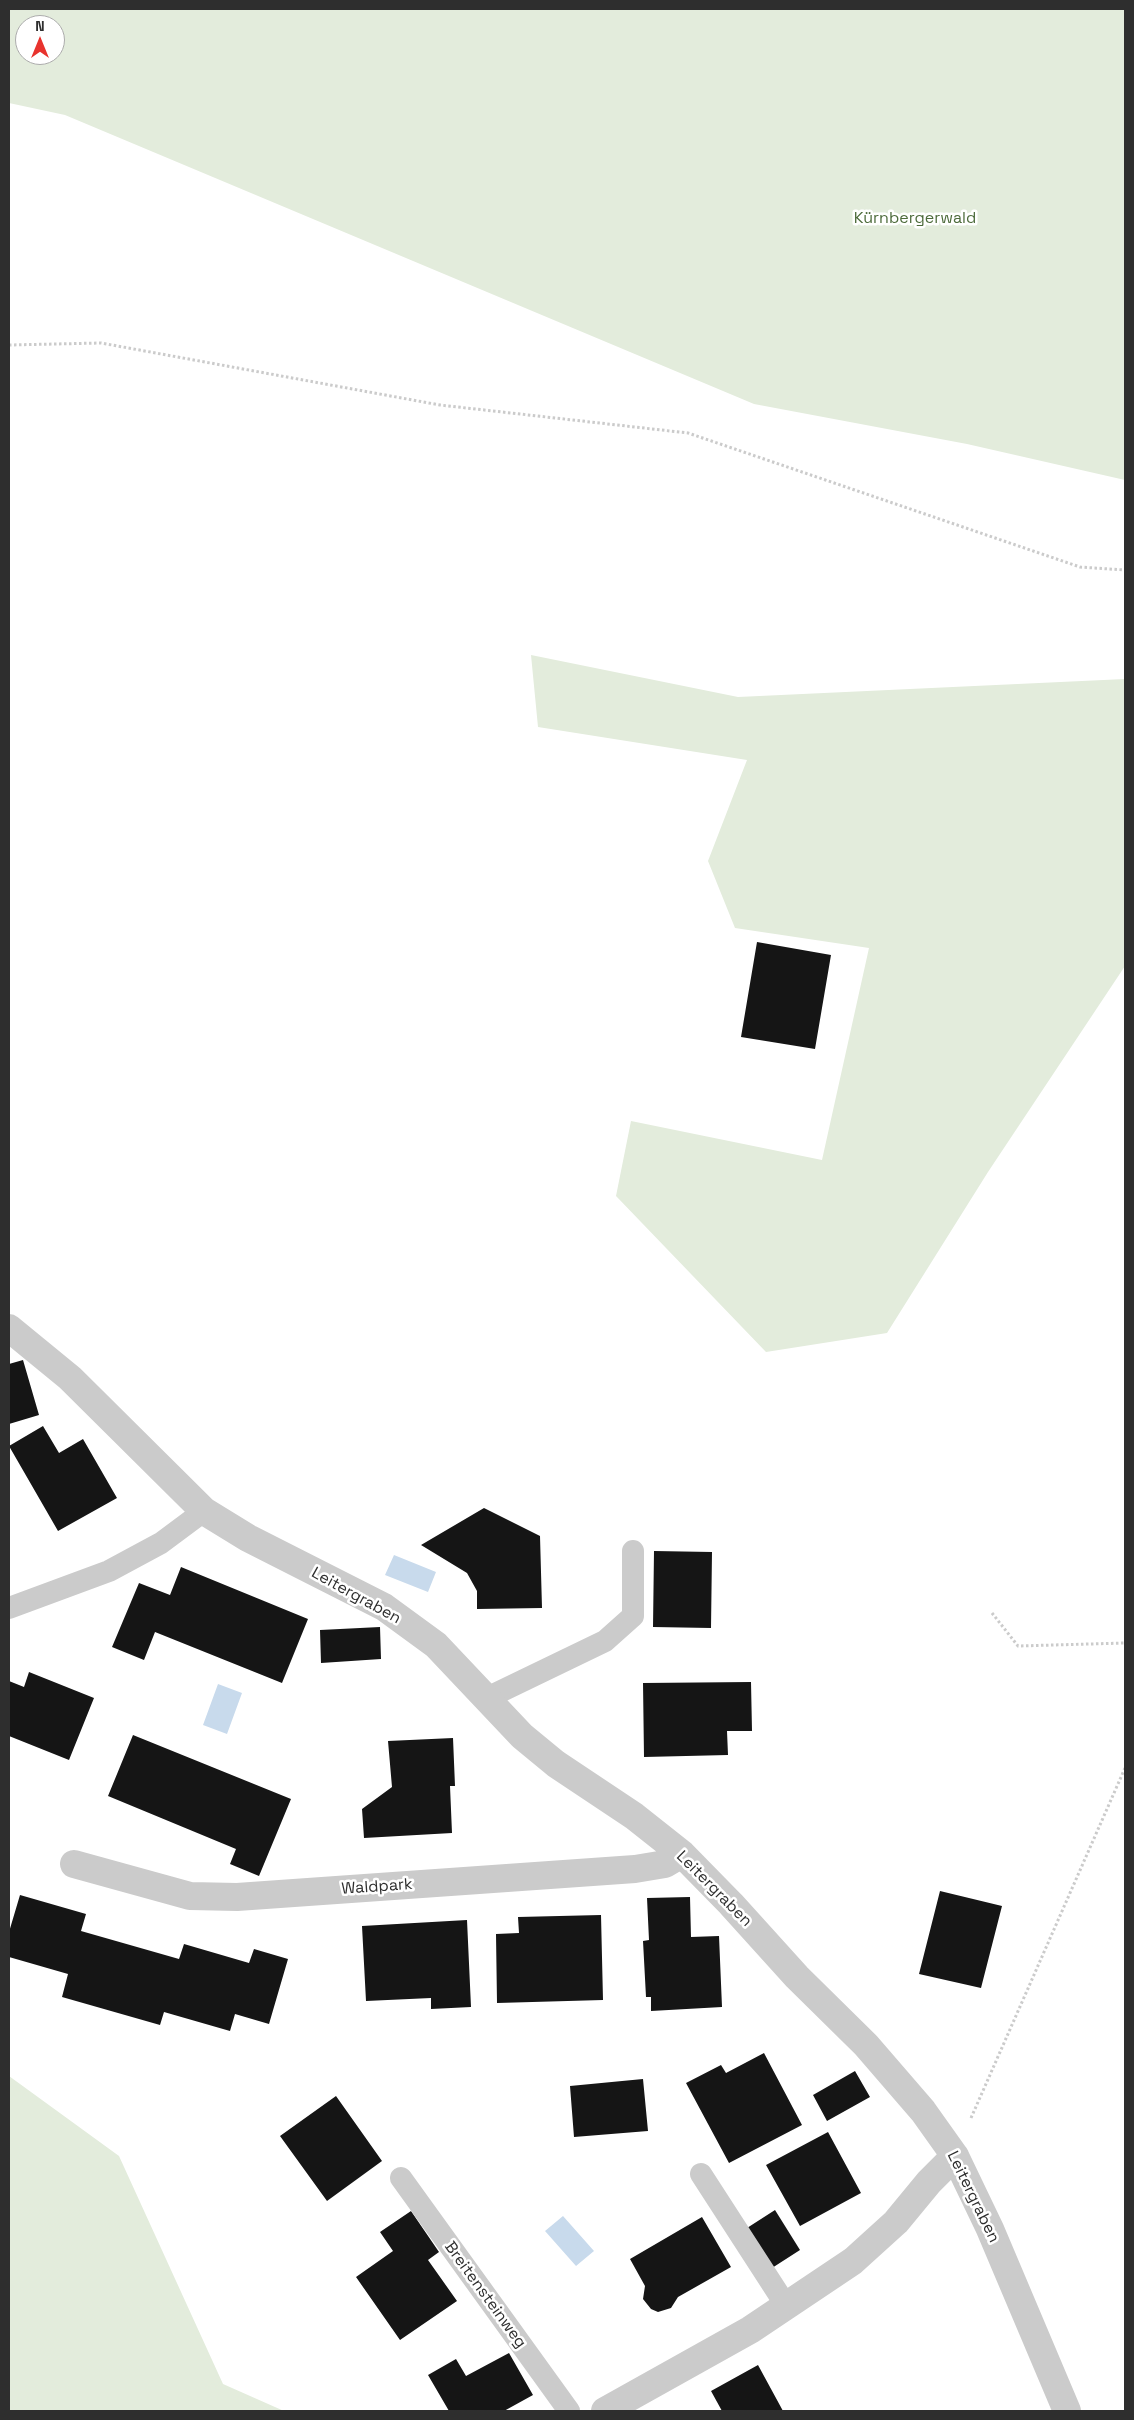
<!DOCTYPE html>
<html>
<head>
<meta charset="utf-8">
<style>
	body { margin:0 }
	#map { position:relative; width:1134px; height:2420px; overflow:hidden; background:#fff; font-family:"Space Grotesk",sans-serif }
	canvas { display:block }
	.frame { position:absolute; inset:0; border:10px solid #2e2e2e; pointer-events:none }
	.north { position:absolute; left:15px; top:15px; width:50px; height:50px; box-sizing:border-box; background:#fff; border:1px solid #ababab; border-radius:50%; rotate:0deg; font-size:14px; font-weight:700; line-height:20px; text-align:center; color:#2e2e2e }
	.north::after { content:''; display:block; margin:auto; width:18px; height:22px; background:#e8332e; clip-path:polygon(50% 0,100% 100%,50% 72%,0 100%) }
</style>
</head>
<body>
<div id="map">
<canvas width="1134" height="2420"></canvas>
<div class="frame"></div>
<div class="north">N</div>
</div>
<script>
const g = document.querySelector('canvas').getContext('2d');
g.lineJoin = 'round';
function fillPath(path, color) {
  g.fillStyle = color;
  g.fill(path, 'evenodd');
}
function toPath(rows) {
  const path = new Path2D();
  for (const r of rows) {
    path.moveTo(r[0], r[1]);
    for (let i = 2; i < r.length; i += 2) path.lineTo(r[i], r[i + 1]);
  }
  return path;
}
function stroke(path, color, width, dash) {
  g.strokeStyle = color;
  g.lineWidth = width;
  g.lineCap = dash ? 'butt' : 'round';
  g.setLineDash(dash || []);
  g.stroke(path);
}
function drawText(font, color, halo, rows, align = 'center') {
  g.font = font + ' "Space Grotesk",sans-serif';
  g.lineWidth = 5;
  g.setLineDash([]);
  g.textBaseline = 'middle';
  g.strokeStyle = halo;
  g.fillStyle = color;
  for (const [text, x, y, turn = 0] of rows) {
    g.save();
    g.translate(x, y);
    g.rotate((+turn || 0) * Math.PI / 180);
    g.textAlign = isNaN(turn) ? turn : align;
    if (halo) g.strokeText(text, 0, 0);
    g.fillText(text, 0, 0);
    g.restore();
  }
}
const green = toPath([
	[9,9,1125,9,1125,480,967,444,754,404,65,115,9,103],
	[25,25,55,25,55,55,25,55],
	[531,655,738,697,1125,679,1125,966,988,1172,887,1333,766,1352,616,1196,631,1121,822,1160,869,948,735,928,708,861,747,760,538,727],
	[9,2076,119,2156,223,2384,284,2411,9,2411]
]);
const water = toPath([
	[394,1555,436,1572,428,1592,385,1575],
	[218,1684,242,1693,227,1734,203,1725],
	[563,2216,594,2251,576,2266,545,2231]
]);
const building = toPath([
	[757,942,831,955,815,1049,741,1037],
	[23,1360,39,1415,9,1424,9,1364],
	[43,1426,59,1453,83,1439,117,1498,58,1531,9,1446],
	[484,1508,540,1536,542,1608,477,1609,477,1591,467,1573,421,1545],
	[654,1551,712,1552,711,1628,653,1627],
	[181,1567,308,1619,282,1683,155,1632,144,1660,112,1647,139,1583,170,1595],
	[380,1627,381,1659,321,1663,320,1630],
	[29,1672,94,1698,69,1760,9,1736,9,1681,24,1687],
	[751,1682,752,1731,727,1731,728,1755,644,1757,643,1683],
	[133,1735,291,1799,259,1876,230,1864,236,1849,108,1796],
	[453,1738,455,1786,450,1786,452,1833,364,1838,362,1809,392,1787,388,1741],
	[940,1891,1002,1906,981,1988,919,1974],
	[20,1895,86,1914,81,1931,179,1959,184,1944,249,1963,254,1949,288,1959,269,2024,235,2014,230,2031,164,2012,160,2025,62,1997,68,1974,9,1957,9,1932],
	[690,1897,691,1937,719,1936,722,2007,651,2011,651,1997,646,1997,643,1941,649,1940,647,1898],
	[601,1915,603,2000,497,2003,496,1934,519,1933,518,1917],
	[467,1920,471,2007,431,2009,431,1998,366,2001,362,1926],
	[764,2053,802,2125,729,2163,686,2083,721,2065,726,2073],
	[855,2071,870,2097,827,2121,813,2095],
	[643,2079,648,2131,574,2137,570,2086],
	[336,2096,382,2161,327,2201,280,2136],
	[828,2132,861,2193,800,2226,766,2165],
	[775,2210,800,2250,772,2268,747,2228],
	[411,2211,439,2252,428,2260,457,2301,400,2340,356,2277,393,2251,380,2232],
	[702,2217,731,2267,678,2297,671,2308,658,2312,651,2309,643,2299,645,2286,630,2259],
	[509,2353,533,2395,504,2411,449,2411,428,2375,456,2359,466,2376],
	[758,2365,783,2411,722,2411,711,2391]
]);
const path = toPath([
	[9,345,101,343,440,405,688,433,1080,567,1125,570],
	[992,1613,1018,1646,1125,1643],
	[971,2118,1125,1768]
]);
const lane = toPath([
	[9,1608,109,1571,161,1543,204,1511],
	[487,1698,605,1641,633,1616,633,1551],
	[701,2174,787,2307],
	[401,2178,569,2411]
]);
const street = toPath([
	[9,1328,70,1378,204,1511,248,1538,384,1607,436,1645,522,1736,556,1764,634,1816,682,1854,731,1904,797,1977,866,2045,923,2111,955,2156,990,2229,1067,2411],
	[74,1864,190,1896,237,1897,635,1869,665,1864,682,1854],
	[605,2411,750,2330,853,2261,896,2222,929,2182,955,2156]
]);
const parkNames = [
	["Kürnbergerwald",915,219]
];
const streetNames = [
	["Leitergraben",356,1596,29],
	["Waldpark",377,1887,-4],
	["Leitergraben",714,1889,45],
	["Leitergraben",973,2197,64],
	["Breitensteinweg",485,2295,54]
];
fillPath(green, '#e3ecdc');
fillPath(water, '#c8daec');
fillPath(building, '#151515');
stroke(path, '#cbcbcb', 3, [2.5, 2.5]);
stroke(lane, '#cbcbcb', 22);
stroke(street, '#cbcbcb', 28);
drawText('16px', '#4d6b3b', '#fff', parkNames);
drawText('16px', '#2e2e2e', '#fff', streetNames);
</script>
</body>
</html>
